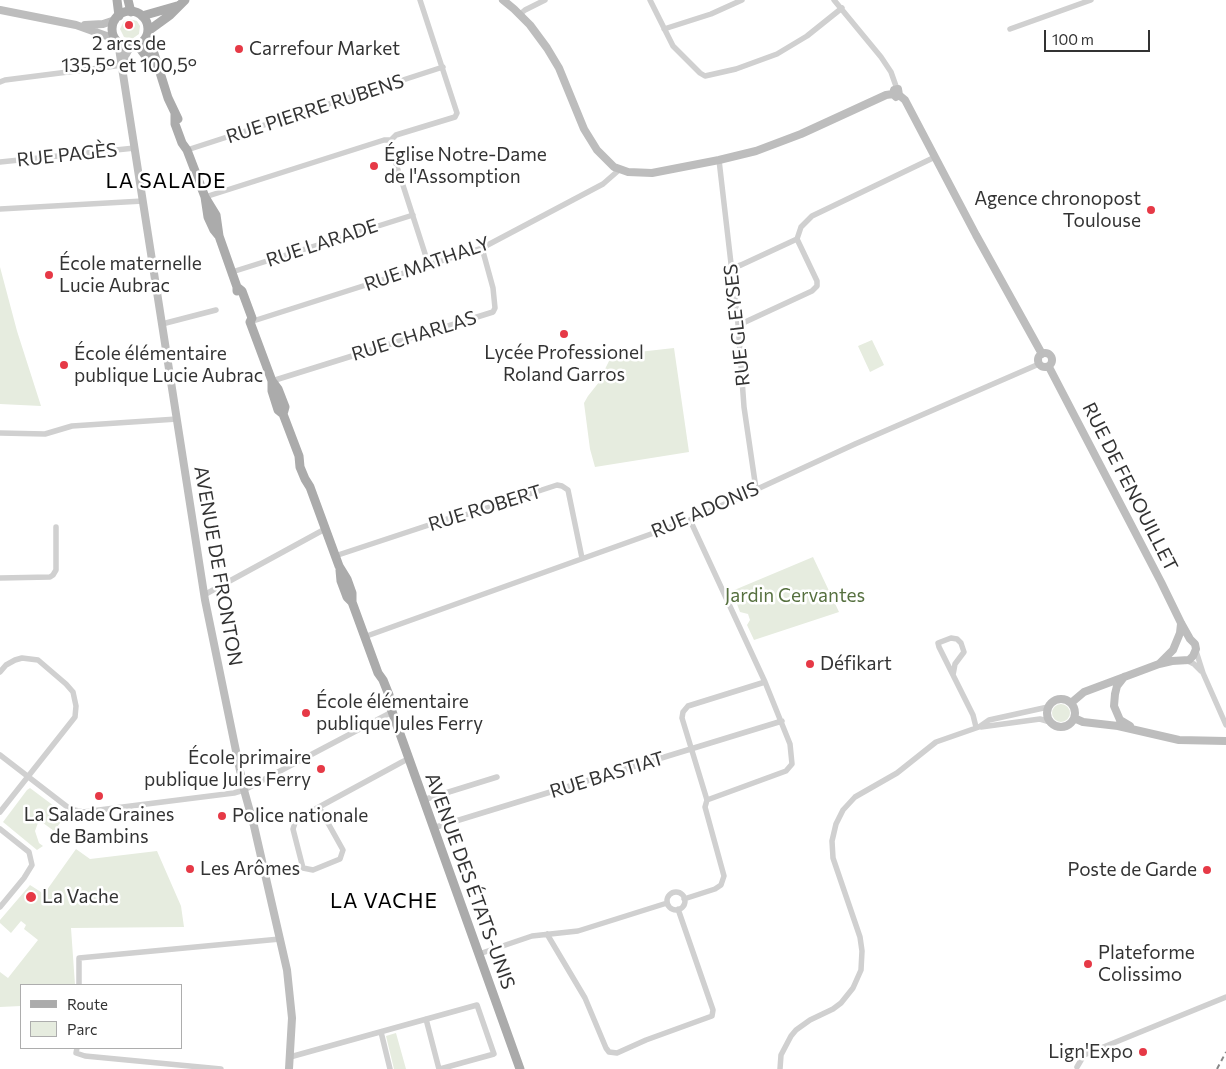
<!DOCTYPE html>
<html>
<head>
<meta charset="utf-8">
<style>
	body { margin:0 }
	#map { position:relative; width:1226px; height:1069px; overflow:hidden; background:#fff; font-family:Commissioner,sans-serif }
	canvas { display:block }
	.legend { position:absolute; left:20px; top:984px; width:162px; height:65px; box-sizing:border-box; background:#fff; border:1px solid #adadad; margin:0; padding:6px 9px; list-style:none; font-size:15px; color:#333 }
	.legend li { display:flex; align-items:center; gap:10px; height:25px }
	.legend b { width:25px; border:1px solid #adadad }
	.scale { position:absolute; left:1044px; top:30px; width:106px; height:22px; box-sizing:border-box; border:2px solid #333; border-top:0; padding-left:6px; font-size:15px; line-height:18px; white-space:nowrap; color:#333; -webkit-text-stroke:4px #fff; paint-order:stroke }
</style>
</head>
<body>
<div id="map">
<canvas width="1226" height="1069"></canvas>
<ul class="legend">
<li><b style="height:6px;background:#ababab"></b>Route</li>
<li><b style="height:14px;background:#e6ecdf"></b>Parc</li>
</ul>
<div class="scale">100 m</div>
</div>
<script>
const g = document.querySelector('canvas').getContext('2d');
g.lineJoin = 'round';
function fillPath(path, color) {
  g.fillStyle = color;
  g.fill(path, 'evenodd');
}
function toPath(rows) {
  const path = new Path2D();
  for (const r of rows) {
    if (r.length === 3) {
      path.moveTo(r[0] + r[2], r[1]);
      path.arc(r[0], r[1], r[2], 0, 2 * Math.PI);
      continue;
    }
    path.moveTo(r[0], r[1]);
    for (let i = 2; i < r.length; i += 2) path.lineTo(r[i], r[i + 1]);
  }
  return path;
}
function stroke(path, color, width, dash) {
  g.strokeStyle = color;
  g.lineWidth = width;
  g.lineCap = dash ? 'butt' : 'round';
  g.setLineDash(dash || []);
  g.stroke(path);
}
function drawText(font, color, halo, rows, align = 'center') {
  g.font = font + ' Commissioner,sans-serif';
  g.lineWidth = 5;
  g.setLineDash([]);
  g.textBaseline = 'middle';
  g.strokeStyle = halo;
  g.fillStyle = color;
  for (const [text, x, y, turn = 0] of rows) {
    g.save();
    g.translate(x, y);
    g.rotate((+turn || 0) * Math.PI / 180);
    g.textAlign = isNaN(turn) ? turn : align;
    if (halo) g.strokeText(text, 0, 0);
    g.fillText(text, 0, 0);
    g.restore();
  }
}
const green = toPath([
	[129,19,137,21,140,26,139,34,132,39,124,37,120,29,124,21],
	[0,267,17,331,41,406,0,404],
	[872,340,884,365,870,372,858,346],
	[674,348,689,452,595,467,590,449,584,403,588,396,607,372,605,369,612,355],
	[813,557,839,612,754,640,747,625,750,620,748,614,740,612,732,591],
	[1061,713,9],
	[30,788,66,815,54,831,39,820,35,831,39,843,43,846,37,850,3,822,27,790],
	[76,849,90,859,157,851,181,906,184,927,71,928,75,985,21,985,21,1006,0,1007,0,972,8,978,38,940,24,929,26,925,21,921,11,933,0,923,0,920,30,885,44,894],
	[396,1033,406,1069,394,1069,386,1036]
]);
const street = toPath([
	[420,0,457,113,455,117,396,135,391,140,390,145,429,266],
	[650,0,673,46,700,73,705,76,736,69,777,54,807,36,842,8],
	[834,0,881,57,891,72,897,89],
	[519,15,525,10,545,0],
	[664,29,711,14,742,0],
	[1010,29,1091,0],
	[0,82,5,80,123,65],
	[187,150,443,67],
	[719,160,738,324,744,407,756,489],
	[0,162,135,148],
	[205,197,384,140,391,140],
	[0,209,143,201],
	[731,268,741,265,797,239,801,227,812,216,935,157],
	[232,272,413,215],
	[250,322,482,248,603,184,619,170],
	[162,324,216,310],
	[738,324,743,323,812,291,817,286,817,281,797,239],
	[272,381,493,312,495,308,493,288,482,248],
	[0,433,45,434,72,426,177,419],
	[690,520,765,682,790,744,792,764,786,771,707,800,682,718,683,712,688,706,765,682],
	[335,556,447,519,459,517,557,485,562,486,568,490,582,558],
	[0,578,50,577,53,575,56,570,56,527],
	[204,595,325,529],
	[364,637,690,520,855,444,1039,364],
	[1196,651,1203,673,1226,725],
	[1186,660,1194,664,1201,671],
	[0,672,6,665,15,660,22,658,38,660,66,684,73,692,76,706,75,717,0,812],
	[953,675,955,664,964,652,961,643,957,639,951,638,938,643,939,647,973,715,976,727],
	[981,727,1040,719,1050,722],
	[0,755,70,809,83,812,234,793,244,790,392,712],
	[423,800,497,777],
	[319,807,343,850,340,859,313,870,303,868,293,829,296,820,319,807,402,762,408,759],
	[433,828,782,721],
	[0,829,29,852,32,865,24,878,0,907],
	[676,901,9],
	[684,899,715,889,721,885,724,876,705,807,707,800],
	[547,934,585,998,606,1048,609,1052,617,1053,646,1040,712,1016,713,1010,678,909],
	[479,954,532,936,578,931,667,903],
	[79,985,79,958,280,939],
	[426,1019,439,1069],
	[381,1032,390,1069],
	[77,1048,76,1053,85,1056,221,1069],
	[290,1057,477,1005,494,1054,440,1069],
	[1077,1067,1084,1055,1226,997],
	[780,1069,781,1055,791,1036,796,1030,810,1020,833,1009,841,1003,853,988,861,970,862,951,860,937,833,858,832,841,836,824,843,810,855,797,897,773,936,742,979,727,989,720,1048,707]
]);
const secondary = toPath([
	[503,0,514,9,530,25,547,48,559,68,584,129,597,150,614,167,628,172,652,173,719,160,756,151,801,134,886,95,893,94,896,97,899,95],
	[0,10,76,25,115,39],
	[85,25,103,24,115,20],
	[118,42,205,600,244,790,254,826,287,970,292,1018,289,1069],
	[123,63,125,56,130,47],
	[893,94,894,90,898,89,899,95,905,100,976,235,1042,354],
	[1045,360,7],
	[1049,367,1161,582,1181,623,1190,639,1195,644,1196,649,1193,656,1189,660,1172,661,1159,664,1084,692,1071,703],
	[1160,663,1173,650,1180,633,1181,624],
	[1124,677,1117,686,1115,694,1114,706,1120,720,1130,726],
	[1061,713,14],
	[1074,718,1083,722,1118,726,1179,740,1226,741]
]);
const primary = toPath([
	[117,0,119,16],
	[128,0,131,12],
	[130,29,18],
	[142,16,177,6],
	[148,31,170,15,185,0],
	[147,36,152,47,168,98,178,119],
	[138,46,156,69],
	[175,114,175,124,182,143,187,150,205,197,208,217,214,230,218,235],
	[205,197,216,215,219,236,237,287,237,291],
	[237,287,242,291,252,318,250,322,272,381,272,391,278,410,283,414,299,456,300,467,305,479,310,487,339,566,347,579,352,593,352,602,378,673,383,680,389,695,389,703,520,1069],
	[272,381,278,389,285,407,283,414],
	[340,570,341,581,347,597,352,602]
]);
const rail = toPath([
	[1217,1069,1226,1052]
]);
const markers = [
	[129,25,5,"#e63946"],
	[239,49,5,"#e63946"],
	[374,166,5,"#e63946"],
	[1151,210,5,"#e63946"],
	[49,275,5,"#e63946"],
	[564,334,5,"#e63946"],
	[64,365,5,"#e63946"],
	[810,664,5,"#e63946"],
	[306,713,5,"#e63946"],
	[321,769,5,"#e63946"],
	[99,796,5,"#e63946"],
	[222,816,5,"#e63946"],
	[190,869,5,"#e63946"],
	[1207,870,5,"#e63946"],
	[31,897,6,"#e63946"],
	[1088,964,5,"#e63946"],
	[1143,1052,5,"#e63946"]
];
const poiNames = [
	["2 arcs de",129,44,"center"],
	["135,5° et 100,5°",129,66,"center"],
	["Carrefour Market",249,49],
	["Église Notre-Dame",384,155],
	["de l'Assomption",384,177],
	["Agence chronopost",1141,199,"right"],
	["Toulouse",1141,221,"right"],
	["École maternelle",59,264],
	["Lucie Aubrac",59,286],
	["Lycée Professionel",564,353,"center"],
	["Roland Garros",564,375,"center"],
	["École élémentaire",74,354],
	["publique Lucie Aubrac",74,376],
	["Défikart",820,664],
	["École élémentaire",316,702],
	["publique Jules Ferry",316,724],
	["École primaire",311,758,"right"],
	["publique Jules Ferry",311,780,"right"],
	["La Salade Graines",99,815,"center"],
	["de Bambins",99,837,"center"],
	["Police nationale",232,816],
	["Les Arômes",200,869],
	["Poste de Garde",1197,870,"right"],
	["La Vache",42,897],
	["Plateforme",1098,953],
	["Colissimo",1098,975],
	["Lign'Expo",1133,1052,"right"]
];
const streetNames = [
	["RUE PIERRE RUBENS",315,109,-18],
	["RUE PAGÈS",67,155,-6],
	["RUE LARADE",322,243,-18],
	["RUE MATHALY",427,264,-19],
	["RUE GLEYSES",737,325,-96],
	["RUE CHARLAS",414,336,-17],
	["RUE DE FENOUILLET",1130,487,63],
	["RUE ROBERT",485,508,-17],
	["RUE ADONIS",705,510,-23],
	["AVENUE DE FRONTON",218,566,80],
	["RUE BASTIAT",607,775,-17],
	["AVENUE DES ÉTATS-UNIS",470,881,70]
];
const parkNames = [
	["Jardin Cervantes",795,596]
];
const quarterNames = [
	["LA SALADE",166,181],
	["LA VACHE",384,901]
];
fillPath(green, '#e6ecdf');
stroke(street, '#d0d0d0', 5.5);
stroke(secondary, '#bdbdbd', 8);
stroke(primary, '#ababab', 9);
stroke(rail, '#888', 2, [5, 4]);
for (const [x, y, r, color] of markers) {
  const dot = new Path2D();
  dot.arc(x, y, r, 0, 2 * Math.PI);
  g.fillStyle = color;
  g.fill(dot);
  stroke(dot, '#fff', 2);
}
drawText('19px', '#333', '#fff', poiNames, 'left');
drawText('19px', '#333', '#fff', streetNames);
drawText('19px', '#56703f', '#fff', parkNames);
g.letterSpacing = '1px';
drawText('21px', '#000', '#fff', quarterNames);
g.letterSpacing = '0px';
</script>
</body>
</html>
